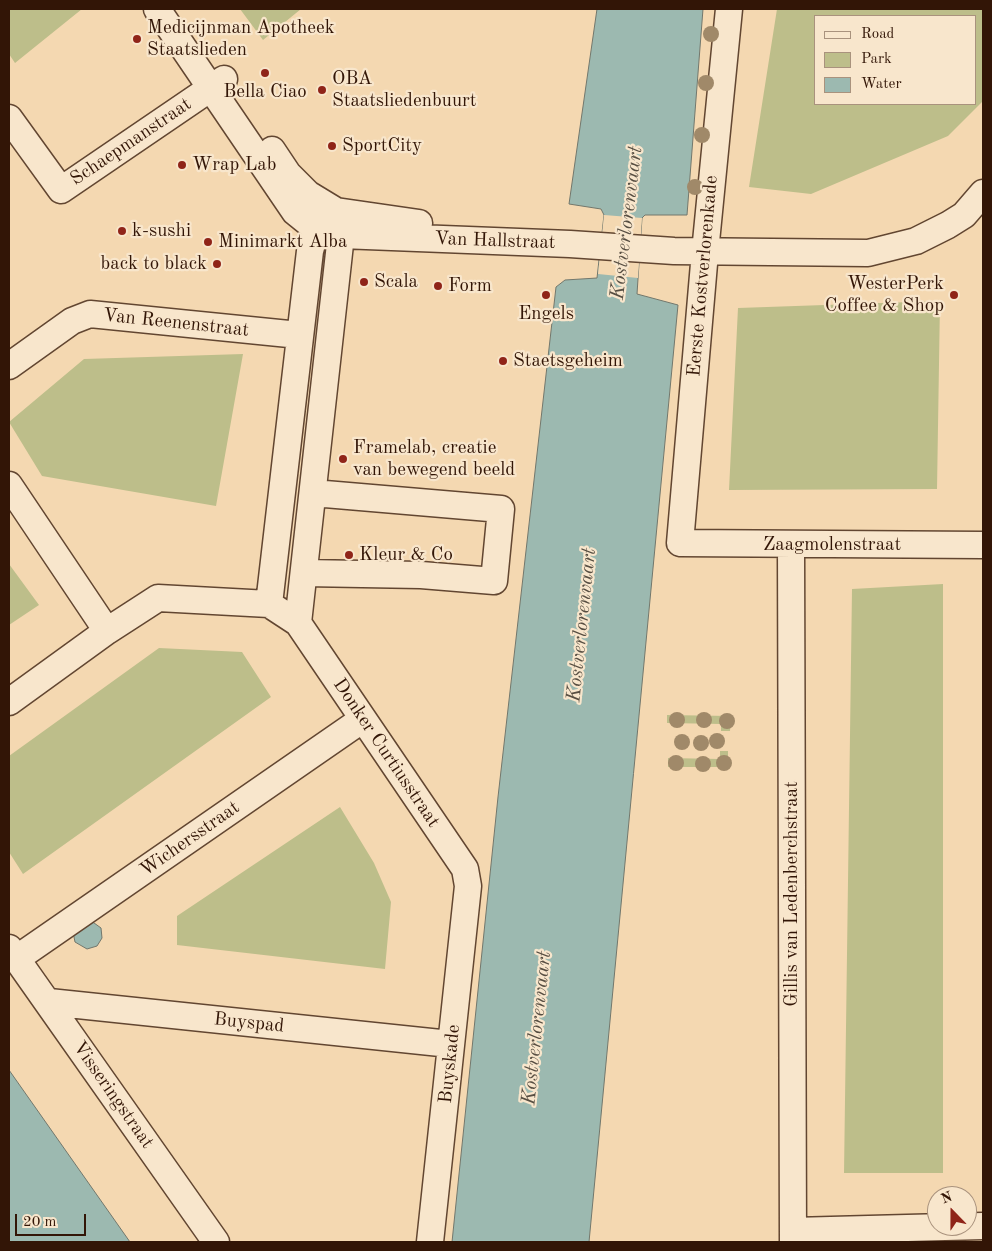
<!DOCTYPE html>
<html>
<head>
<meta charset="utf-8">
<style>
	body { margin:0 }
	#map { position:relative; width:992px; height:1251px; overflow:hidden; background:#f4d8b1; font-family:"Old Standard TT",serif }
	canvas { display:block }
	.frame { position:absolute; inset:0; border:10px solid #321506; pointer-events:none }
	.legend { position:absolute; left:814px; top:15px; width:162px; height:90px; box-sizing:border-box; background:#f8e6cc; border:1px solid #a9927d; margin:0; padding:6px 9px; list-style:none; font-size:15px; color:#321506 }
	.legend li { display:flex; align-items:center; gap:10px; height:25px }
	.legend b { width:25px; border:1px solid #a9927d }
	.north { position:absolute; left:927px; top:1186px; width:50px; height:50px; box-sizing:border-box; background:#f8e6cc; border:1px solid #a9927d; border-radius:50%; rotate:338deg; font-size:14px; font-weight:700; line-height:20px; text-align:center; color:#321506 }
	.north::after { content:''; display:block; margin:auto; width:18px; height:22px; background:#8f2418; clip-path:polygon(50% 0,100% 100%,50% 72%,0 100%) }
	.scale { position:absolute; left:15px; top:1214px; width:71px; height:22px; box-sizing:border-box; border:2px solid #321506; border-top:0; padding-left:6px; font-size:15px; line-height:18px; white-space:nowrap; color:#321506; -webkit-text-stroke:4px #f8e6cc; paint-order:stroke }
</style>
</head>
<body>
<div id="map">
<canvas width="992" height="1251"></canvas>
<div class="frame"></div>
<ul class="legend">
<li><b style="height:6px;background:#f8e6cc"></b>Road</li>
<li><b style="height:14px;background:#bdbe8a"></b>Park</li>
<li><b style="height:14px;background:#9cb9b0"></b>Water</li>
</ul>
<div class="north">N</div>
<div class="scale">20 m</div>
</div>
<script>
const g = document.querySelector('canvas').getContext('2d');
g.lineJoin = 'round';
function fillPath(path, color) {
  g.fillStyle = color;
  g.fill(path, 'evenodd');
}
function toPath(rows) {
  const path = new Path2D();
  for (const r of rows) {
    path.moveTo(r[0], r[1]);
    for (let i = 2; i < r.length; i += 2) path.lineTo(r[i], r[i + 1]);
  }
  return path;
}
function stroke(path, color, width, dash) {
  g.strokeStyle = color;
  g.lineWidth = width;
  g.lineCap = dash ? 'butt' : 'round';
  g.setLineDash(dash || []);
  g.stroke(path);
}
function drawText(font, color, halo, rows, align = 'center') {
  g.font = font + ' "Old Standard TT",serif';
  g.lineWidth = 4.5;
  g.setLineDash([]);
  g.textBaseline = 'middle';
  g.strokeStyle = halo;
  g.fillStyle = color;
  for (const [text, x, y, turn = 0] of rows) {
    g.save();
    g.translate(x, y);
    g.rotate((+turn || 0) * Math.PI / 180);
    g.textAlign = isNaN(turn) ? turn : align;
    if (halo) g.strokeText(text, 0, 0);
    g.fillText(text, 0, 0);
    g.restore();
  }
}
const green = toPath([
	[9,9,82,9,15,63,9,54],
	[240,9,301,9,263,40],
	[777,9,983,9,983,101,948,136,811,194,749,187],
	[816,16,976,16,976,104,816,104],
	[940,301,937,489,729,490,738,308],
	[243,354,216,506,42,476,9,422,84,359],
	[9,564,39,605,9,625],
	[943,584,943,1173,844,1173,852,589],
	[159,648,242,652,271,697,23,874,9,852,9,756],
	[667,715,731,716,730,731,721,731,721,724,667,723],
	[720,751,728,751,728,767,668,767,668,758,720,759],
	[340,807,374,863,391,902,385,969,177,945,177,916]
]);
const water = toPath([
	[597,9,703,9,687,215,645,215,642,218,637,294,678,305,589,1242,452,1242,498,797,556,287,565,280,597,278,604,215,601,209,569,204,597,9],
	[90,920,101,928,102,938,97,946,87,949,75,942,73,932,90,920],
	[9,1070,130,1242,9,1242,9,1070]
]);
const pier = toPath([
	[604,215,642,218,638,278,598,274]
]);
const minor = toPath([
	[157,9,295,212,316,229,341,235,570,244,674,251,868,253,916,241,948,225,964,215,983,193],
	[729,9,705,252,680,543,983,545],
	[9,118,61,190,224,79],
	[272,150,288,174,308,194,336,211,419,223],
	[9,366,72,321,90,314,299,335],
	[9,485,107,631],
	[791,545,793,1242],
	[304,573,421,575,494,581,501,509,313,493],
	[269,604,310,251,316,229,336,211,341,235,298,623],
	[9,702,107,631,158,598,269,604,298,623,465,869,468,886,430,1242],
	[9,948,216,1242],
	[16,959,363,719],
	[49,1002,450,1044],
	[793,1231,983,1226]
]);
const trees = [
	[711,34],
	[706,83],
	[702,135],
	[695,187],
	[677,720],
	[704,720],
	[727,721],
	[717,741],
	[682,742],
	[701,743],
	[676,763],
	[724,763],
	[703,764]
];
const markers = [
	[137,39,5,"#8f2418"],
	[265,73,5,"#8f2418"],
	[322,90,5,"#8f2418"],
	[332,146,5,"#8f2418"],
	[182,165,5,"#8f2418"],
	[122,231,5,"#8f2418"],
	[208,242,5,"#8f2418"],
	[217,264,5,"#8f2418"],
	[364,282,5,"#8f2418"],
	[438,286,5,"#8f2418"],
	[546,295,5,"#8f2418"],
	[954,295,5,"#8f2418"],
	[503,361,5,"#8f2418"],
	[343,459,5,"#8f2418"],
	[349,555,5,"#8f2418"]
];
const poiNames = [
	["Medicijnman Apotheek",147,28],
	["Staatslieden",147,50],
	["OBA",332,79],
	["Staatsliedenbuurt",332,101],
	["Bella Ciao",265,92,"center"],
	["SportCity",342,146],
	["Wrap Lab",192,165],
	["k-sushi",132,231],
	["Minimarkt Alba",218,242],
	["back to black",207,264,"right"],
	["Scala",374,282],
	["WesterPerk",944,284,"right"],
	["Coffee & Shop",944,306,"right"],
	["Form",448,286],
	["Engels",546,314,"center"],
	["Staetsgeheim",513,361],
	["Framelab, creatie",353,448],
	["van bewegend beeld",353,470],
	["Kleur & Co",359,555]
];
const streetNames = [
	["Schaepmanstraat",131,142,-34],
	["Van Hallstraat",495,241,2],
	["Eerste Kostverlorenkade",703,276,-85],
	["Van Reenenstraat",176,323,6],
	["Zaagmolenstraat",832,545],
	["Donker Curtiusstraat",386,753,56],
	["Wichersstraat",190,839,-35],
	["Gillis van Ledenberchstraat",792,894,-90],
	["Buyspad",249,1023,6],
	["Buyskade",450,1064,-84],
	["Visseringstraat",113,1095,55]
];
const waterNames = [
	["Kostverlorenvaart",627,223,-83],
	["Kostverlorenvaart",582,625,-84],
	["Kostverlorenvaart",537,1028,-84]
];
fillPath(green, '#bdbe8a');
fillPath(water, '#9cb9b0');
stroke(water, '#72776c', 1);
fillPath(pier, '#f4d8b1');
stroke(minor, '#624631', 29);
stroke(minor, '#f8e6cc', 26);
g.fillStyle = '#a08969';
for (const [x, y] of trees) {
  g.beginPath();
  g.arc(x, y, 8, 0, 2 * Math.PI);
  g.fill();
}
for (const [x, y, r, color] of markers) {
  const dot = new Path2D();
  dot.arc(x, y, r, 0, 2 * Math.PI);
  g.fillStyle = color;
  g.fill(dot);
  stroke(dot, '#f8e6cc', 2);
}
drawText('19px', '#321506', '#f8e6cc', poiNames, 'left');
drawText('19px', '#321506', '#f8e6cc', streetNames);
drawText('italic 20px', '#574e42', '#f8e6cc', waterNames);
</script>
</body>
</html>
